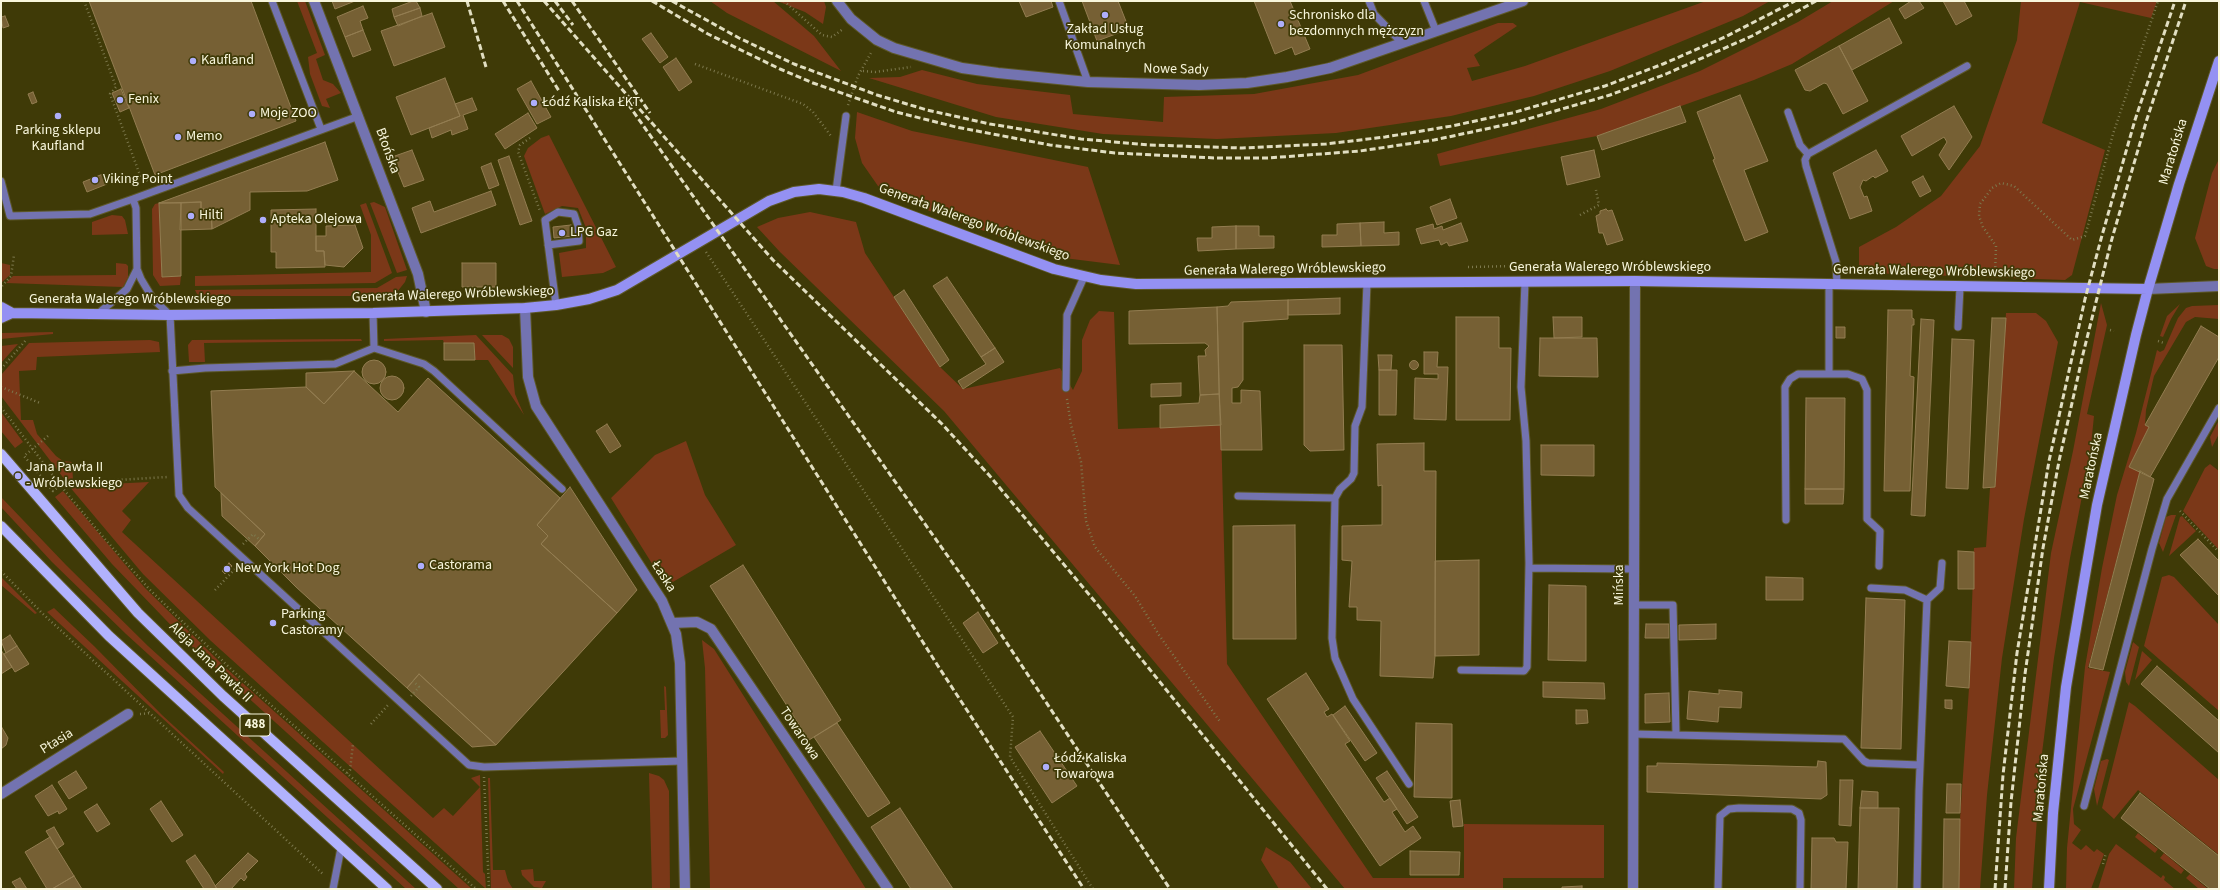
<!DOCTYPE html>
<html>
<head>
<meta charset="utf-8">
<style>
	body { margin:0 }
	#map { position:relative; width:2220px; height:890px; overflow:hidden; background:#3f3a07; font-family:"Source Sans 3",sans-serif }
	canvas { display:block }
	.frame { position:absolute; inset:0; border:2px solid #f8f6dc; pointer-events:none }
</style>
</head>
<body>
<div id="map">
<canvas width="2220" height="890"></canvas>
<div class="frame"></div>
</div>
<script>
const g = document.querySelector('canvas').getContext('2d');
g.lineJoin = 'round';
function fillPath(path, color) {
  g.fillStyle = color;
  g.fill(path, 'evenodd');
}
function toPath(rows) {
  const path = new Path2D();
  for (const r of rows) {
    if (r.length === 3) {
      path.moveTo(r[0] + r[2], r[1]);
      path.arc(r[0], r[1], r[2], 0, 2 * Math.PI);
      continue;
    }
    path.moveTo(r[0], r[1]);
    for (let i = 2; i < r.length; i += 2) path.lineTo(r[i], r[i + 1]);
  }
  return path;
}
function stroke(path, color, width, dash) {
  g.strokeStyle = color;
  g.lineWidth = width;
  g.lineCap = dash ? 'butt' : 'round';
  g.setLineDash(dash || []);
  g.stroke(path);
}
function drawText(font, color, halo, rows, align = 'center') {
  g.font = font + ' "Source Sans 3",sans-serif';
  g.lineWidth = 3.5;
  g.setLineDash([]);
  g.textBaseline = 'middle';
  g.strokeStyle = halo;
  g.fillStyle = color;
  for (const [text, x, y, turn = 0] of rows) {
    g.save();
    g.translate(x, y);
    g.rotate((+turn || 0) * Math.PI / 180);
    g.textAlign = isNaN(turn) ? turn : align;
    if (halo) g.strokeText(text, 0, 0);
    g.fillText(text, 0, 0);
    g.restore();
  }
}
const green = toPath([
	[297,1,305,1,325,55,316,59,323,80,333,84,341,93,326,99,330,108,322,106,310,74,308,57,317,53],
	[710,1,773,1,814,36,841,71,727,13],
	[777,1,824,1,826,7,823,24,805,12],
	[1706,1,1770,1,1743,16,1610,71,1534,96,1451,116,1336,133,1217,139,1103,134,996,117,869,78,900,77,922,70,977,84,1070,95,1073,114,1163,122,1164,97,1254,94,1358,75,1498,23,1513,23,1517,26,1474,55,1480,66,1467,68,1472,81,1525,66],
	[1833,1,1894,1,1792,64,1754,80,1597,136,1440,166,1437,154,1601,109,1700,71,1798,22],
	[2021,1,2157,1,2151,18,2080,2,2042,123,2105,150,2072,275,2065,280,1870,273,1859,266,1859,247,1896,227,1941,196,1980,146,2017,40],
	[857,112,912,131,1088,167,1120,265,1056,257,902,201,878,186,862,163,855,138],
	[549,135,616,267,603,273,562,277,559,253,586,248,586,228,578,208,562,206,545,214,524,156,528,148,541,138],
	[2219,159,2219,269,2214,269,2206,266,2195,238,2212,173],
	[374,202,385,207,407,270,397,273,370,203],
	[159,203,162,277,181,276,180,285,160,286,153,275,152,209,155,204],
	[366,203,392,273,375,283,195,286,195,276,371,272,371,235,360,205],
	[810,212,856,222,865,253,940,367,963,389,1060,368,1073,390,1082,371,1082,340,1090,320,1099,311,1114,312,1118,429,1221,425,1227,664,1373,878,1464,878,1464,824,1604,825,1604,878,1503,878,1503,889,1345,889,944,411,780,252,757,227,778,218],
	[112,215,122,216,125,220,128,234,92,235,92,222],
	[1,263,10,265,10,275,1,283],
	[116,263,126,264,128,266,128,277,123,287,6,283,13,276,116,275],
	[407,276,405,282,397,292,378,296,198,296,195,290,377,288,396,277],
	[2101,303,2107,325,2087,414,2094,416,2090,455,2070,558,2054,658,2041,761,2032,889,2014,889,2016,838,2051,553,2073,451],
	[2180,304,2171,319,2163,337,2160,336,2167,316],
	[2219,305,2219,319,2195,317,2186,322,2154,376,2146,410,2145,425,2149,427,2129,467,2140,471,2088,668,2110,672,2073,809,2074,824,2081,830,2072,843,2081,850,2086,845,2094,852,2097,849,2104,854,2091,889,2066,889,2067,848,2085,667,2102,568,2117,495,2136,433,2157,350,2160,352,2164,350,2178,318,2186,308,2192,306],
	[2006,313,2036,313,2046,321,2058,342,2024,519,2002,658,1987,795,1980,889,1959,889,1960,819,1969,688,1974,548,1986,547,1990,488,1995,487],
	[53,332,53,334,1,339,1,333],
	[476,335,513,375,515,394,524,415,488,360,475,360,474,343,444,343,443,340,384,341,384,339],
	[482,335,502,335,509,339,513,347,513,368],
	[361,339,362,341,204,343,205,362,189,362,188,345,192,340],
	[150,340,159,342,160,352,37,357,36,370,19,371,21,420,33,420,37,434,56,456,63,461,72,462,73,480,65,480,1,396,1,375,29,343],
	[18,344,1,363,1,346],
	[1,412,23,442,15,448,1,431],
	[2219,420,2219,434,2212,447,2210,437],
	[686,441,705,495,736,545,666,586,611,498,655,455],
	[2210,464,2219,471,2219,550,2183,511,2205,468],
	[149,482,122,511,131,520,122,532,433,818,444,808,453,816,480,787,471,778,480,775,483,872,485,874,486,889,211,641,143,574,69,486],
	[63,491,145,588,227,669,472,889,459,889,189,644,112,564,55,497],
	[1,497,66,565,148,646,416,889,406,889,126,634,52,562,1,507],
	[2171,515,2176,515,2163,552,2159,543,2166,517],
	[2182,516,2196,531,2169,556,2180,517],
	[2169,575,2174,577,2219,625,2219,711,2144,646,2162,577],
	[1,577,37,613,35,614,1,585],
	[54,608,94,646,162,715,224,772,223,774,47,612],
	[702,640,714,649,866,889,710,889,705,668],
	[2133,642,2139,647,2129,686,2126,682,2125,672],
	[2142,651,2152,660,2135,680],
	[664,686,666,687,668,735,665,738,661,738,660,710,665,710],
	[2129,702,2135,706,2219,780,2219,855,2138,790,2114,819,2102,808],
	[2107,759,2109,760,2097,806,2094,789,2101,761],
	[649,773,659,776,664,780,669,791,670,889,652,889],
	[488,778,490,778,493,870,505,870,508,881,513,889,491,889],
	[2138,833,2158,849,2155,853,2135,837],
	[2116,844,2161,878,2163,875,2165,877,2164,880,2175,889,2098,889,2109,854],
	[1266,847,1290,862,1312,889,1279,889,1261,860],
	[2164,853,2184,870,2181,874,2160,858],
	[533,869,534,881,546,881,542,888,534,887,522,875,521,870],
	[2190,874,2208,889,2199,889,2186,878]
]);
const building = toPath([
	[89,1,251,1,296,121,155,175,89,1],
	[332,1,355,1,335,9,332,1],
	[413,1,416,1,420,8,394,17,392,9,413,1],
	[1019,1,1051,1,1053,7,1026,17,1019,1],
	[1082,1,1118,1,1129,29,1097,41,1082,1],
	[1254,1,1290,1,1310,49,1295,55,1292,47,1275,54,1254,1],
	[1911,1,1919,1,1924,8,1905,19,1899,9,1911,1],
	[1943,1,1964,1,1972,16,1956,25,1943,1],
	[363,6,368,18,360,21,363,30,345,37,337,17,363,6],
	[420,8,422,16,398,26,394,17,420,8],
	[432,13,445,47,394,66,381,31,432,13],
	[5,16,9,26,3,28,1,17,5,16],
	[1889,18,1902,43,1852,70,1839,46,1889,18],
	[363,30,371,50,353,57,345,37,363,30],
	[651,33,668,57,660,63,642,39,651,33],
	[1839,46,1868,101,1843,114,1827,84,1824,83,1810,91,1805,90,1795,70,1839,46],
	[676,58,692,82,679,91,663,67,676,58],
	[445,78,460,116,411,135,396,97,445,78],
	[531,81,551,117,537,124,517,89,531,81],
	[121,89,129,108,120,112,112,93,121,89],
	[33,92,37,102,32,104,28,94,33,92],
	[1740,95,1768,161,1744,170,1768,232,1745,241,1713,160,1715,159,1697,112,1740,95],
	[472,98,477,110,463,115,468,129,452,135,451,130,432,138,429,128,460,116,455,104,472,98],
	[1680,106,1686,122,1602,150,1597,136,1680,106],
	[1954,106,1972,137,1949,170,1939,155,1947,142,1944,137,1912,156,1901,136,1954,106],
	[528,113,537,128,505,149,495,134,528,113],
	[325,142,338,180,307,191,250,192,250,210,212,229,211,209,201,209,201,202,159,203,325,142],
	[412,150,424,180,404,187,392,157,412,150],
	[1594,150,1600,177,1567,185,1561,157,1594,150],
	[1876,150,1888,171,1875,178,1873,176,1866,181,1863,180,1860,187,1864,197,1867,196,1872,211,1850,219,1833,173,1876,150],
	[509,156,532,221,520,225,498,160,509,156],
	[491,163,499,185,489,189,481,167,491,163],
	[103,174,107,184,87,192,83,182,103,174],
	[1923,176,1931,191,1920,197,1912,182,1923,176],
	[491,191,496,205,421,233,412,208,430,201,434,212,491,191],
	[1450,199,1457,218,1437,225,1430,207,1450,199],
	[201,202,201,209,211,209,212,229,180,230,181,203,201,202],
	[159,203,181,203,181,276,162,277,159,203],
	[316,209,316,251,324,251,325,267,276,268,276,252,271,252,271,210,316,209],
	[1606,209,1608,211,1612,210,1623,240,1607,245,1603,233,1599,233,1596,216,1600,214,1600,211,1606,209],
	[1384,222,1384,233,1399,232,1399,245,1361,246,1360,223,1384,222],
	[1360,223,1361,246,1322,247,1322,235,1337,235,1337,224,1360,223],
	[1461,223,1468,241,1449,246,1447,242,1441,245,1439,240,1421,244,1416,229,1433,224,1434,229,1442,226,1443,230,1461,223],
	[355,225,363,248,344,267,325,265,324,251,316,251,316,236,326,236,326,226,355,225],
	[571,225,573,236,554,238,553,227,571,225],
	[1236,226,1236,249,1198,251,1197,238,1212,238,1212,227,1236,226],
	[1236,226,1259,226,1259,236,1274,236,1274,248,1236,249,1236,226],
	[462,263,496,263,496,287,462,287,462,263],
	[947,277,995,348,981,357,933,286,947,277],
	[904,290,949,360,940,367,894,297,904,290],
	[1340,298,1340,314,1288,315,1288,300,1340,298],
	[1288,300,1288,319,1243,322,1243,380,1238,387,1232,388,1232,403,1241,403,1241,390,1260,391,1262,450,1221,450,1217,307,1228,306,1231,302,1288,300],
	[1217,307,1219,394,1200,395,1198,356,1206,356,1205,350,1209,346,1205,343,1129,344,1129,311,1217,307],
	[1888,310,1912,310,1912,318,1914,319,1914,325,1912,325,1910,376,1914,377,1910,491,1884,491,1888,310],
	[1456,317,1499,317,1499,348,1511,348,1510,420,1456,420,1456,317],
	[1553,317,1582,317,1582,337,1554,338,1553,317],
	[1992,318,2006,318,1995,487,1983,488,1992,318],
	[1921,319,1934,320,1925,516,1920,516,1911,515,1921,319],
	[2201,326,2219,337,2219,357,2150,477,2129,467,2149,427,2145,425,2201,326],
	[1836,327,1845,327,1845,338,1836,338,1836,327],
	[1540,338,1597,338,1598,377,1539,376,1540,338],
	[1952,339,1974,340,1968,489,1946,488,1952,339],
	[444,343,474,343,475,360,444,360,444,343],
	[1304,345,1342,345,1344,450,1310,451,1304,445,1304,345],
	[995,348,1004,362,963,389,958,381,986,364,981,357,995,348],
	[1424,352,1438,352,1437,367,1448,367,1446,420,1414,419,1415,378,1438,379,1438,374,1424,374,1424,352],
	[1378,355,1392,355,1391,370,1379,370,1378,355],
	[374,372,12],
	[1414,365,4.5],
	[1379,370,1397,370,1396,415,1379,415,1379,370],
	[354,371,398,412,428,378,560,498,537,525,548,536,541,544,617,613,496,745,419,674,407,688,296,587,255,546,265,534,215,487,211,391,306,387,324,404,354,371],
	[354,371,324,404,306,387,306,373,354,371],
	[392,388,12],
	[1181,383,1181,396,1151,397,1151,384,1181,383],
	[1219,394,1221,425,1160,428,1160,405,1199,403,1200,395,1219,394],
	[1806,398,1845,398,1844,489,1805,489,1806,398],
	[607,424,621,446,610,453,596,431,607,424],
	[1424,443,1424,471,1436,471,1435,656,1433,678,1380,676,1381,621,1357,620,1357,607,1349,607,1352,561,1342,560,1342,526,1382,525,1382,485,1378,486,1377,444,1424,443],
	[1541,445,1594,445,1594,476,1541,475,1541,445],
	[2140,471,2154,479,2103,670,2089,667,2140,471],
	[570,487,637,590,617,613,541,544,548,536,537,525,570,487],
	[1805,489,1844,489,1843,504,1805,504,1805,489],
	[221,493,265,534,255,546,222,516,221,493],
	[1295,525,1296,639,1233,639,1233,526,1295,525],
	[2198,539,2219,561,2219,596,2180,555,2198,539],
	[1958,551,1974,552,1974,589,1958,589,1958,551],
	[1479,560,1479,655,1435,656,1435,561,1479,560],
	[229,563,232,566,225,574,222,571,229,563],
	[743,565,841,720,809,740,710,586,743,565],
	[1766,577,1803,578,1803,600,1766,600,1766,577],
	[1549,585,1586,586,1586,661,1548,660,1549,585],
	[1866,598,1905,600,1901,749,1861,748,1866,598],
	[978,612,998,643,983,653,963,623,978,612],
	[1646,624,1669,624,1669,638,1645,638,1646,624],
	[1716,624,1716,639,1679,640,1679,625,1716,624],
	[10,635,17,646,6,653,1,641,10,635],
	[1949,641,1971,642,1969,688,1946,686,1949,641],
	[17,646,29,664,15,672,4,654,17,646],
	[1,650,12,667,1,674,1,650],
	[2157,666,2219,721,2219,753,2141,684,2157,666],
	[1306,673,1329,709,1324,712,1327,717,1332,714,1350,741,1345,744,1384,802,1390,798,1397,809,1392,812,1405,832,1413,826,1421,838,1380,866,1267,699,1306,673],
	[419,674,496,745,472,747,407,688,419,674],
	[1543,682,1604,683,1605,699,1543,697,1543,682],
	[1719,690,1742,692,1741,708,1719,707,1718,722,1687,719,1689,691,1719,694,1719,690],
	[1669,693,1670,722,1645,723,1645,694,1669,693],
	[1945,700,1952,700,1952,709,1945,708,1945,700],
	[1345,706,1377,753,1365,761,1333,715,1345,706],
	[1576,710,1587,710,1588,723,1576,724,1576,710],
	[837,723,890,803,868,817,814,737,837,723],
	[1416,723,1452,724,1452,798,1414,797,1416,723],
	[1,726,8,738,6,745,1,749,1,726],
	[1040,731,1077,786,1052,803,1015,747,1040,731],
	[1818,761,1826,762,1827,795,1821,799,1647,792,1647,766,1657,766,1657,763,1817,767,1818,761],
	[76,771,87,788,69,799,58,782,76,771],
	[1387,771,1418,817,1407,824,1376,778,1387,771],
	[1840,780,1853,780,1851,826,1839,825,1840,780],
	[1947,784,1961,784,1960,813,1946,813,1947,784],
	[52,785,67,809,59,814,58,811,48,816,35,796,52,785],
	[1862,791,1878,792,1878,808,1860,808,1862,791],
	[2140,793,2219,856,2219,889,2210,889,2121,818,2140,793],
	[1460,800,1463,826,1453,827,1450,801,1460,800],
	[161,801,183,835,172,842,150,809,161,801],
	[97,804,110,824,97,832,84,812,97,804],
	[900,808,953,889,911,889,871,827,900,808],
	[1860,808,1899,808,1897,889,1858,889,1860,808],
	[1944,819,1960,819,1959,889,1943,889,1944,819],
	[54,827,64,844,57,849,46,831,54,827],
	[50,837,74,876,52,889,47,889,25,852,50,837],
	[1812,838,1834,838,1836,842,1848,842,1846,889,1811,889,1812,838],
	[1410,851,1460,852,1459,875,1410,875,1410,851],
	[248,853,258,861,245,874,247,877,244,881,241,878,231,889,217,889,215,886,248,853],
	[195,855,209,875,217,889,204,889,186,861,195,855],
	[74,876,82,889,52,889,74,876],
	[20,878,27,889,17,889,12,882,20,878],
	[1582,886,1582,889,1562,889,1562,887,1582,886]
]);
const path = toPath([
	[84,1,116,87,110,94,140,175,148,181],
	[784,1,822,35,832,37,843,29],
	[695,64,803,104,813,112,831,136],
	[863,71,875,72,911,67],
	[848,105,858,76,872,51],
	[530,138,520,145,518,152,540,211],
	[1580,215,1599,205,1596,190],
	[706,252,1013,717,1010,757,1093,889],
	[1468,267,1560,265],
	[1995,275,1996,246,1983,227,1979,216,1980,204,1992,188,2001,183,2014,186,2072,240,2085,236,2113,134,2158,1],
	[2,286,11,276,14,255],
	[2110,330,2114,331],
	[2158,341,2164,343],
	[1,369,26,340],
	[1,387,40,403],
	[1067,399,1071,425,1081,462,1086,521,1095,547,1135,596,1159,635,1221,723],
	[1,407,60,485,104,538,150,590,233,671,476,889],
	[48,436,24,456,53,491,64,483,168,477],
	[2180,511,2219,552],
	[243,544,253,534,260,540],
	[1,571,42,613,324,875],
	[215,590,237,567],
	[411,696,419,687,413,681],
	[140,714,151,713],
	[371,724,388,705],
	[347,773,350,770,353,744],
	[484,777,489,889],
	[2103,864,2106,853]
]);
const lane = toPath([
	[272,1,321,129],
	[1059,1,1088,82],
	[1369,1,1374,14,1402,43],
	[1424,1,1436,31],
	[1788,112,1800,145,1808,154],
	[359,116,133,199,136,208,137,269,141,279,153,299,170,315,179,495,188,508,469,765,484,767,682,761],
	[1,181,10,216,90,214,133,199],
	[836,191,846,116],
	[548,245,579,241,578,226,574,214,558,212,545,220,556,305],
	[1367,283,1362,407,1355,426,1354,473,1351,479,1340,489,1335,498,1332,638,1335,658,1353,699,1409,784],
	[1837,285,1836,262,1806,166,1805,160,1808,154,1967,66],
	[99,313,127,289,137,269],
	[373,313,374,348],
	[1958,327,1960,287],
	[172,371,205,368,335,364,374,348,424,364,434,371,562,489],
	[1829,374,1848,374,1862,379,1867,390,1867,519,1880,531,1879,566],
	[1066,388,1067,315,1084,277],
	[1238,496,1335,498],
	[1786,520,1785,387,1790,379,1798,374,1829,374,1829,285],
	[1529,568,1634,569],
	[1871,588,1905,590,1927,600],
	[1634,605,1673,605,1676,734],
	[1461,670,1524,671,1527,667,1529,563,1526,441,1521,387,1525,282],
	[1633,734,1844,739,1864,761,1868,763,1920,765],
	[2084,806,2152,549,2167,499,2219,408],
	[333,889,341,848],
	[1718,889,1720,816,1729,809,1739,808,1792,809,1799,813,1801,820,1800,889],
	[1917,889,1919,791,1927,600,1940,588,1942,563]
]);
const street = toPath([
	[314,1,418,274,426,312],
	[837,1,851,19,877,40,894,48,962,68,998,73,1088,82,1199,85,1247,83,1287,77,1330,68,1523,1],
	[2148,289,2219,286],
	[525,308,528,377,536,406,662,601,676,634,680,663,685,889],
	[672,623,697,622,711,629,888,889],
	[1,794,128,714],
	[1633,889,1635,281]
]);
const secondary = toPath([
	[1,307,12,313],
	[1,318,12,313,170,315,373,313,525,308,556,305,589,299,617,290,769,201,794,192,819,189,843,192,864,198,1054,269,1101,280,1136,284,1635,281,2148,289],
	[2049,889,2053,813,2066,687,2097,505,2136,335,2148,289,2179,184,2219,61]
]);
const primary = toPath([
	[1,454,138,613,223,696,437,889],
	[1,526,109,636,387,889]
]);
const rail = toPath([
	[467,1,486,67],
	[503,1,559,91],
	[517,1,938,666,1084,889],
	[544,1,773,260,942,424,989,475,1097,604,1327,889],
	[555,1,573,25],
	[572,1,650,113],
	[652,1,708,34,780,69,813,83,896,112,956,127,1050,145,1115,153,1216,158,1268,158,1360,151,1434,140,1514,123,1610,95,1666,74,1752,36,1816,1],
	[672,1,739,38,794,64,877,95,927,110,990,124,1081,139,1149,145,1242,148,1326,144,1385,137,1452,126,1512,113,1605,86,1663,64,1725,37,1795,1],
	[623,97,971,589,1170,889],
	[1995,889,2003,775,2017,653,2049,461,2085,299,2101,239,2135,120,2175,1],
	[2005,889,2011,802,2025,674,2043,548,2059,461,2083,354,2111,242,2147,119,2186,1]
]);
const markers = [
	[1105,15,4,"#aeaefb"],
	[1281,24,4,"#aeaefb"],
	[193,61,4,"#aeaefb"],
	[120,100,4,"#aeaefb"],
	[534,103,4,"#aeaefb"],
	[252,114,4,"#aeaefb"],
	[58,116,4,"#aeaefb"],
	[178,137,4,"#aeaefb"],
	[95,180,4,"#aeaefb"],
	[191,216,4,"#aeaefb"],
	[263,220,4,"#aeaefb"],
	[562,233,4,"#aeaefb"],
	[18,476,4,"#aeaefb"],
	[421,566,4,"#aeaefb"],
	[227,569,4,"#aeaefb"],
	[273,623,4,"#aeaefb"],
	[1046,767,4,"#aeaefb"]
];
const shields = [
	[255,725,30]
];
const shieldNames = [
	["488",255,725]
];
const poiNames = [
	["Schronisko dla",1289,16],
	["bezdomnych mężczyzn",1289,32],
	["Zakład Usług",1105,30,"center"],
	["Komunalnych",1105,46,"center"],
	["Kaufland",201,61],
	["Fenix",128,100],
	["Łódź Kaliska ŁKT",542,103],
	["Moje ZOO",260,114],
	["Parking sklepu",58,131,"center"],
	["Kaufland",58,147,"center"],
	["Memo",186,137],
	["Viking Point",103,180],
	["Hilti",199,216],
	["Apteka Olejowa",271,220],
	["LPG Gaz",570,233],
	["Jana Pawła II",26,468],
	["- Wróblewskiego",26,484],
	["Castorama",429,566],
	["New York Hot Dog",235,569],
	["Parking",281,615],
	["Castoramy",281,631],
	["Łódź Kaliska",1054,759],
	["Towarowa",1054,775]
];
const streetNames = [
	["Nowe Sady",1176,70,1],
	["Błońska",387,151,70],
	["Maratońska",2174,152,-73],
	["Generała Walerego Wróblewskiego",974,223,20],
	["Generała Walerego Wróblewskiego",1610,268],
	["Generała Walerego Wróblewskiego",1285,270,-1],
	["Generała Walerego Wróblewskiego",1934,272,1],
	["Generała Walerego Wróblewskiego",453,295,-2],
	["Generała Walerego Wróblewskiego",130,300],
	["Maratońska",2092,466,-78],
	["Łaska",663,577,57],
	["Mińska",1620,585,-90],
	["Aleja Jana Pawła II",210,663,44],
	["Towarowa",799,734,56],
	["Ptasia",57,742,-32],
	["Maratońska",2042,788,-85]
];
fillPath(green, '#7b3818');
fillPath(building, '#766034');
stroke(building, '#937d51', 1);
stroke(lane, '#5d5829', 9);
stroke(street, '#5d5829', 12);
stroke(secondary, '#5d5829', 12);
stroke(primary, '#5d5829', 12);
stroke(path, '#7d794e', 2.5, [1, 3]);
stroke(lane, '#7373b0', 7);
stroke(street, '#7373b0', 10);
stroke(secondary, '#9491f3', 10);
stroke(primary, '#b1b2fd', 10);
stroke(rail, '#e1dec1', 3, [6, 3]);
for (const [x, y, r, color] of markers) {
  const dot = new Path2D();
  dot.arc(x, y, r, 0, 2 * Math.PI);
  g.fillStyle = color;
  g.fill(dot);
  stroke(dot, '#3f3a07', 1.5);
}
for (const [x, y, w] of shields) {
  const box = new Path2D();
  box.roundRect(x - w / 2, y - 11, w, 22, 3);
  g.fillStyle = '#3f3a07';
  g.fill(box);
  stroke(box, '#f8f6dc', 1);
}
drawText('bold 13px', '#f8f6dc', null, shieldNames);
drawText('14px', '#f8f6dc', '#3f3a07', poiNames, 'left');
drawText('14px', '#f8f6dc', '#3f3a07', streetNames);
</script>
</body>
</html>
